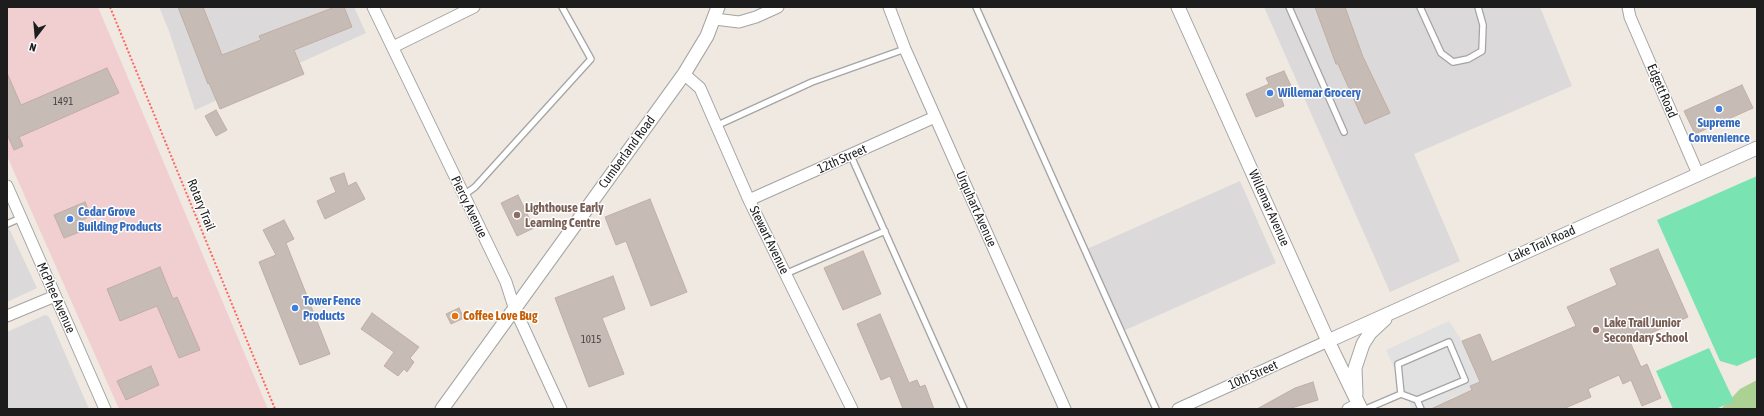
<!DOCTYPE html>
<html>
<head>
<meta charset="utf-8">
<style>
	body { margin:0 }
	#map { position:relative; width:1764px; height:416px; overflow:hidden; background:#efe9e1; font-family:"Asap Condensed",sans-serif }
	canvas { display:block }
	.frame { position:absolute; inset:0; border:8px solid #1d1d1d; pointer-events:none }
	.north { position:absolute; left:16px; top:16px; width:40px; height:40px; -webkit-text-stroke:3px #fff; paint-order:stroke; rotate:196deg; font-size:11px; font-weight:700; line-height:16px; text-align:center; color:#1d1d1d }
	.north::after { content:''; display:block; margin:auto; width:14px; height:18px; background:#1d1d1d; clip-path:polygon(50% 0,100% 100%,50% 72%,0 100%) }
</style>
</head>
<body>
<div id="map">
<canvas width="1764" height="416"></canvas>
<div class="frame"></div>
<div class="north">N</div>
</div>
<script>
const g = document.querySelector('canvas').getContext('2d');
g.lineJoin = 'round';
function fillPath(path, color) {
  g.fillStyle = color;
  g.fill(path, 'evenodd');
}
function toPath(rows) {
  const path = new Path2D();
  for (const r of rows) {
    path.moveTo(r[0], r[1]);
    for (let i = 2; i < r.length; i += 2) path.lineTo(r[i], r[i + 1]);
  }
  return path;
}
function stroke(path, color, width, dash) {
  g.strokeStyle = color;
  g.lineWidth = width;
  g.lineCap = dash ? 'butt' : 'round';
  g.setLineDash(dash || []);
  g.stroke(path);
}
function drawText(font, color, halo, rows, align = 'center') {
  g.font = font + ' "Asap Condensed",sans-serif';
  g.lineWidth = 3;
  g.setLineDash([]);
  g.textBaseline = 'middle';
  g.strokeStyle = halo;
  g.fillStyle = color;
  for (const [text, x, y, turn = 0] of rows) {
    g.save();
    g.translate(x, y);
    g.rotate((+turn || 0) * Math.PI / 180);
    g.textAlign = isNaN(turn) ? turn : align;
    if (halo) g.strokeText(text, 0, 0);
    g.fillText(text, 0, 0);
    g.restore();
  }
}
const residential = toPath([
	[159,7,354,7,366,33,195,110,169,31],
	[1264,7,1540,7,1572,86,1414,154,1460,261,1390,292],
	[1240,181,1276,263,1123,331,1087,249],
	[7,224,37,288,7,302],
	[45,315,48,316,50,319,89,409,7,409,7,332]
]);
const commercial = toPath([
	[7,7,98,7,268,409,119,409,7,156]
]);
const forest = toPath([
	[1757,380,1757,409,1721,409,1740,389]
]);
const pitch = toPath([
	[1757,176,1757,357,1737,366,1720,361,1657,220],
	[1709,348,1734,401,1716,409,1673,409,1656,371]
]);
const parking = toPath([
	[1449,321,1462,341,1480,382,1470,386,1472,390,1451,398,1452,400,1439,409,1412,409,1386,350]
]);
const building = toPath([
	[178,7,203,7,222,55,261,40,259,36,335,7,344,7,352,27,294,50,304,74,220,109,209,83,208,84,178,7],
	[1315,7,1345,7,1363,57,1390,113,1365,124,1338,64,1336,64,1315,7],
	[107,68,119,93,19,137,23,146,14,150,7,134,7,73,21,105,107,68],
	[1284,71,1294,92,1281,98,1284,106,1256,117,1246,94,1269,84,1266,78,1284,71],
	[1742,85,1753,108,1695,134,1684,111,1742,85],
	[216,110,227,130,216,136,205,116,216,110],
	[344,173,348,186,356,182,365,199,325,219,317,201,336,192,330,178,344,173],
	[518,195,534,228,517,236,501,203,518,195],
	[650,199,687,292,651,306,626,241,616,245,605,217,650,199],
	[85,202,91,216,78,222,82,231,64,238,54,215,85,202],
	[284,220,294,239,286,243,330,354,300,365,259,262,276,255,263,230,284,220],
	[1658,249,1688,317,1630,342,1641,367,1647,364,1661,398,1642,406,1631,380,1623,384,1619,375,1588,389,1591,397,1563,409,1431,409,1472,390,1470,386,1480,382,1462,341,1480,334,1492,362,1576,326,1567,307,1617,285,1610,269,1658,249],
	[863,251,881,294,843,310,824,268,863,251],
	[160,267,173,299,177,297,200,350,179,358,157,306,120,321,107,289,160,267],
	[613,276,625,309,602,318,624,374,589,387,555,298,613,276],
	[459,308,464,318,451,324,446,314,459,308],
	[372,313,419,347,410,358,414,362,407,372,404,369,398,376,384,366,394,352,361,329,372,313],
	[880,314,909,383,917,380,920,387,925,385,934,409,903,409,890,376,881,380,857,324,880,314],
	[151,366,159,385,126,400,117,381,151,366],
	[1313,382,1318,400,1288,409,1257,409,1295,388,1313,382]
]);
const path = toPath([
	[110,7,275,409]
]);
const service = toPath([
	[976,7,1156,409],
	[1289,7,1344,132],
	[1420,7,1441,53,1453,62,1468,59,1482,51,1483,25,1478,7],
	[718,125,812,82,905,49],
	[851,156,964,409],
	[464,195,475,187,591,59,562,7],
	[7,224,21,218],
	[785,274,885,231],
	[1401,394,1417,400],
	[1366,409,1401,394,1398,364,1449,342,1465,380,1417,400,1421,409]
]);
const minor = toPath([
	[373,7,506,282,514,307,561,409],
	[889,7,905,49,1065,409],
	[1628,7,1630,17,1698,174],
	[715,19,739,22,756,17,778,7],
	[393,47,474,7],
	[684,74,700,88,749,200,852,409],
	[7,186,105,409],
	[749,200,935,117],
	[7,316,55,296],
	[1178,409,1328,341],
	[1348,409,1358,404]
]);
const tertiary = toPath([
	[1178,7,1328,341,1361,409],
	[1328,341,1757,148],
	[1356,394,1355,368,1363,344,1370,333,1385,319],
	[442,409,684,74,707,36,718,7]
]);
const markers = [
	[1270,93,4,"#3f7fe0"],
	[1719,109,4,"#3f7fe0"],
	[517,215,4,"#8d6e63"],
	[70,219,4,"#3f7fe0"],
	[295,308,4,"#3f7fe0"],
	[455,316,4,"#e8710a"],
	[1596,330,4,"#8d6e63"]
];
const numberNames = [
	["1491",63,102],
	["1015",591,340]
];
const streetNames = [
	["Edgett Road",1662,91,67],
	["Cumberland Road",627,152,-54],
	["12th Street",842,159,-24],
	["Rotary Trail",201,205,68],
	["Piercy Avenue",469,207,64],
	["Willemar Avenue",1269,208,66],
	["Urquhart Avenue",976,209,66],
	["Stewart Avenue",769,240,64],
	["Lake Trail Road",1542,244,-24],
	["McPhee Avenue",56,298,66],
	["10th Street",1253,375,-24]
];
const shopNames = [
	["Willemar Grocery",1278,93],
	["Supreme",1719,123,"center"],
	["Convenience",1719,138,"center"],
	["Cedar Grove",78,212],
	["Building Products",78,227],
	["Tower Fence",303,301],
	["Products",303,316]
];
const educationNames = [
	["Lighthouse Early",525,208],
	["Learning Centre",525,223],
	["Lake Trail Junior",1604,323],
	["Secondary School",1604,338]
];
const foodNames = [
	["Coffee Love Bug",463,316]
];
fillPath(residential, '#dbd9da');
fillPath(commercial, '#f1cfd1');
fillPath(forest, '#abd193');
fillPath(pitch, '#7ae3b2');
fillPath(parking, '#e1e1e1');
fillPath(building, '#c7bbb5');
stroke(building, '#c1aea3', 1);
stroke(service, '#a4a4a4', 8);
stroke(minor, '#a4a4a4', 13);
stroke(tertiary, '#a4a4a4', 15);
stroke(path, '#ff6562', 2, [2, 2]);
stroke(service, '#fff', 5.5);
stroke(minor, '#fff', 11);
stroke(tertiary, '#fff', 13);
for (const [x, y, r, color] of markers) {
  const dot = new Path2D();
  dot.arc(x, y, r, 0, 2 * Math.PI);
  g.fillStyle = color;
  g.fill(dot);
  stroke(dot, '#fff', 1.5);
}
drawText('11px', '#484443', null, numberNames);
drawText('13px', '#1d1d1d', '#fff', streetNames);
drawText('bold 13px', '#366cbe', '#fff', shopNames, 'left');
drawText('bold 13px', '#785e54', '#fff', educationNames, 'left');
drawText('bold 13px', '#c56008', '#fff', foodNames, 'left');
</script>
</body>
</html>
